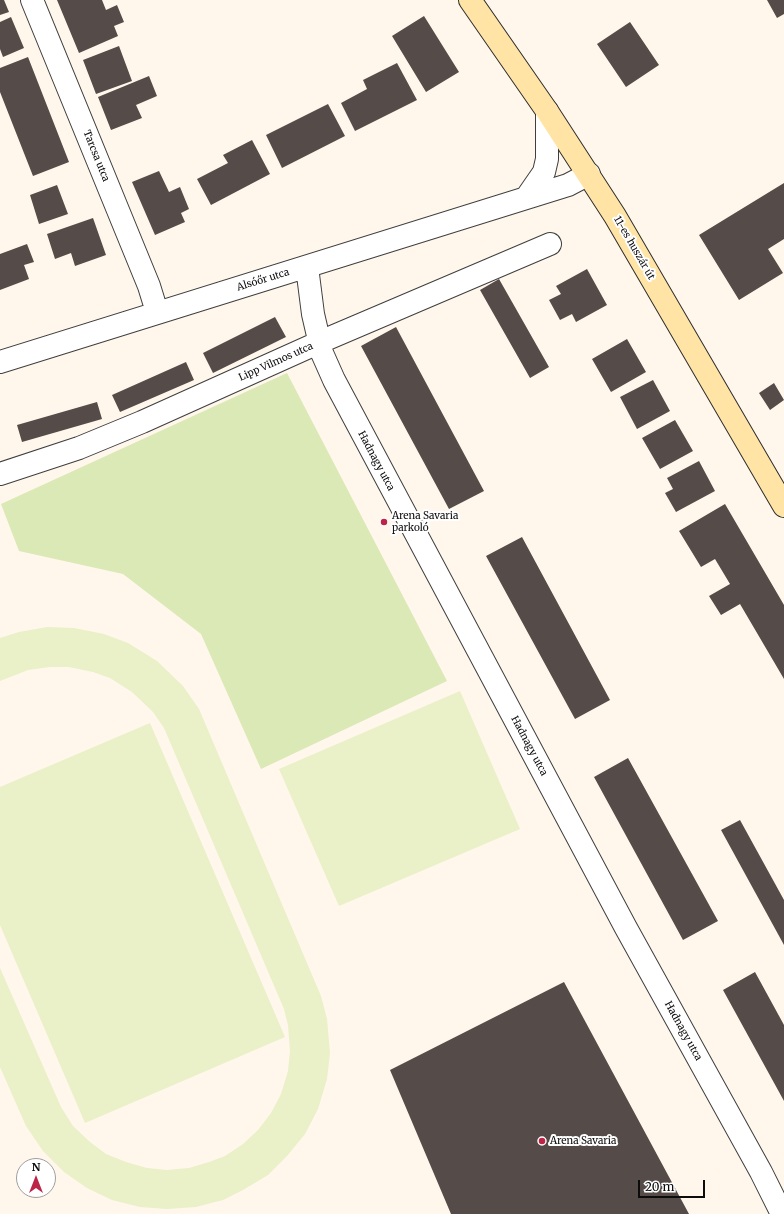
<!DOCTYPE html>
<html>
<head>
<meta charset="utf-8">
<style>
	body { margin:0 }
	#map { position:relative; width:784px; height:1214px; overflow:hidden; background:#fff7eb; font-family:Merriweather,serif }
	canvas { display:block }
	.north { position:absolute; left:16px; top:1158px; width:40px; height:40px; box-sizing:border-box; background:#fff; border:1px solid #9e9e9e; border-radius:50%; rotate:0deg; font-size:11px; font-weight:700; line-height:16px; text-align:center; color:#0c0c0c }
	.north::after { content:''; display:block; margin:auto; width:14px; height:18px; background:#bc2448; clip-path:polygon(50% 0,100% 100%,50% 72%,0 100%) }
	.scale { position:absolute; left:638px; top:1180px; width:67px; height:18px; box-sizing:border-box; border:2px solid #0c0c0c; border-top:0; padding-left:5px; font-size:12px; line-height:14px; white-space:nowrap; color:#0c0c0c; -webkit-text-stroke:3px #fff; paint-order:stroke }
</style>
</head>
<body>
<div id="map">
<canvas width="784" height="1214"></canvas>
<div class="north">N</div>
<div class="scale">20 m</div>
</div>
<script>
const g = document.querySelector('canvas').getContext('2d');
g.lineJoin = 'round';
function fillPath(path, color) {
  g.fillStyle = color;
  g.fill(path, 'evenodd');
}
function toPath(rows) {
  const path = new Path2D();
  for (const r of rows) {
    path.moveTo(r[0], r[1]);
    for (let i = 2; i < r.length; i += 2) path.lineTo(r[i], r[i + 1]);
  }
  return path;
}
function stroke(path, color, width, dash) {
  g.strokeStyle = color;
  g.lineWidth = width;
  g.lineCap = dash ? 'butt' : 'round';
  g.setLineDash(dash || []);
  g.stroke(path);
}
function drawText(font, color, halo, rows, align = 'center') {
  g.font = font + ' Merriweather,serif';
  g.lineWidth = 4;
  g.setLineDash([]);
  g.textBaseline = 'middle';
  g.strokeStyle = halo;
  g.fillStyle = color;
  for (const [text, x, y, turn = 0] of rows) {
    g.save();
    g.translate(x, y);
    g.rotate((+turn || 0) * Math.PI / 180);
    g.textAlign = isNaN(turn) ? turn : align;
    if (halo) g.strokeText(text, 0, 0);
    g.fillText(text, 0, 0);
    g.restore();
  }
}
const green = toPath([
	[287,373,447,681,261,769,201,634,123,574,19,551,1,504]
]);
const pitch = toPath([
	[47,627,74,628,104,634,128,643,157,661,183,686,199,709,321,996,327,1019,330,1053,327,1079,318,1109,305,1134,287,1156,268,1175,243,1190,223,1200,196,1207,167,1209,140,1207,112,1200,87,1188,64,1172,43,1151,26,1126,0,1067,0,968,61,1107,73,1126,90,1142,106,1154,126,1162,147,1168,167,1170,189,1168,209,1162,225,1156,243,1144,258,1130,271,1113,281,1094,288,1071,290,1051,288,1025,284,1009,164,728,153,712,132,692,110,678,93,672,69,667,50,667,28,670,0,681,0,638,19,632],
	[460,691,520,829,339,906,279,769],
	[150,723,285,1037,85,1123,0,925,0,787]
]);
const building = toPath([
	[0,0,4,0,9,12,0,15],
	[57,0,102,0,106,10,117,5,124,22,114,26,118,36,79,53],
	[767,0,784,0,784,14,777,18],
	[424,16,459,72,426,92,392,36],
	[11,17,24,48,3,57,0,49,0,22],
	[630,22,659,65,626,87,597,44],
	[119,46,132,81,96,94,83,60],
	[28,57,69,162,33,176,0,92,0,68],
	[397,63,417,100,355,131,341,103,367,89,363,80],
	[149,76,157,96,136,105,142,118,111,130,98,97],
	[328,104,345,136,282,168,266,135],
	[252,140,270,174,211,205,197,179,228,163,223,155],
	[159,171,169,192,180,187,189,209,181,213,185,222,155,235,132,182],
	[784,183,784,239,768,249,783,273,739,300,699,235],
	[57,185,68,214,39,224,30,195],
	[93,218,106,255,75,266,71,253,55,259,47,234],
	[27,244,34,262,24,265,29,279,0,290,0,254],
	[587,269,607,305,576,322,572,314,560,320,549,300,561,294,556,286],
	[499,279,549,367,530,378,480,290],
	[275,317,286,337,213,373,203,353],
	[396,327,484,491,449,509,361,346],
	[627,339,646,372,611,392,592,359],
	[186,362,194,380,120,412,112,395],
	[653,380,670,411,637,429,620,397],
	[774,383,784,400,770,410,759,393],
	[97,402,102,419,22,442,17,425],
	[675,420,693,451,660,469,642,438],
	[699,461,715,491,676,512,665,493,673,489,667,478],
	[725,504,784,605,784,679,740,604,721,615,709,596,730,584,715,559,701,567,679,531],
	[522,537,610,700,575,719,486,556],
	[628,758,718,921,683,940,594,777],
	[740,820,784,900,784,945,721,830],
	[755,972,784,1025,784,1101,723,990],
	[564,982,689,1214,451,1214,390,1070]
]);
const street = toPath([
	[32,0,149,286,157,312],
	[526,198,544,172,547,159,547,111],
	[307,267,313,314,322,353,334,380,626,928,761,1172,782,1214],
	[0,362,568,185,589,174],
	[0,474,79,448,142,422,320,342,550,244]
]);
const secondary = toPath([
	[470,0,547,111,615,216,784,506]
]);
const markers = [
	[384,522,4,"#bc2448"],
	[542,1141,4,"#bc2448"]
];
const streetNames = [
	["Tarcsa utca",96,156,68],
	["11-es huszár út",634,248,60],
	["Alsóőr utca",263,280,-17],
	["Lipp Vilmos utca",276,362,-24],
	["Hadnagy utca",376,461,62],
	["Hadnagy utca",529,746,62],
	["Hadnagy utca",683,1031,61]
];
const poiNames = [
	["Arena Savaria",392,516],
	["parkoló",392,528],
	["Arena Savaria",550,1141]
];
fillPath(green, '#dae9b5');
fillPath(pitch, '#eaf0c7');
fillPath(building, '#554b48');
stroke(street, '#3f3f3f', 24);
stroke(secondary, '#2e2e2e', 24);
stroke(street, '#fff', 22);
stroke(secondary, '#ffe4a6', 22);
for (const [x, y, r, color] of markers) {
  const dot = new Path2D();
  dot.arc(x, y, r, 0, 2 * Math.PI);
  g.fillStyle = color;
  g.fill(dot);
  stroke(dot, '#fff', 1.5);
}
drawText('10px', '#0c0c0c', '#fff', streetNames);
drawText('10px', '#0c0c0c', '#fff', poiNames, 'left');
</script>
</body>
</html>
